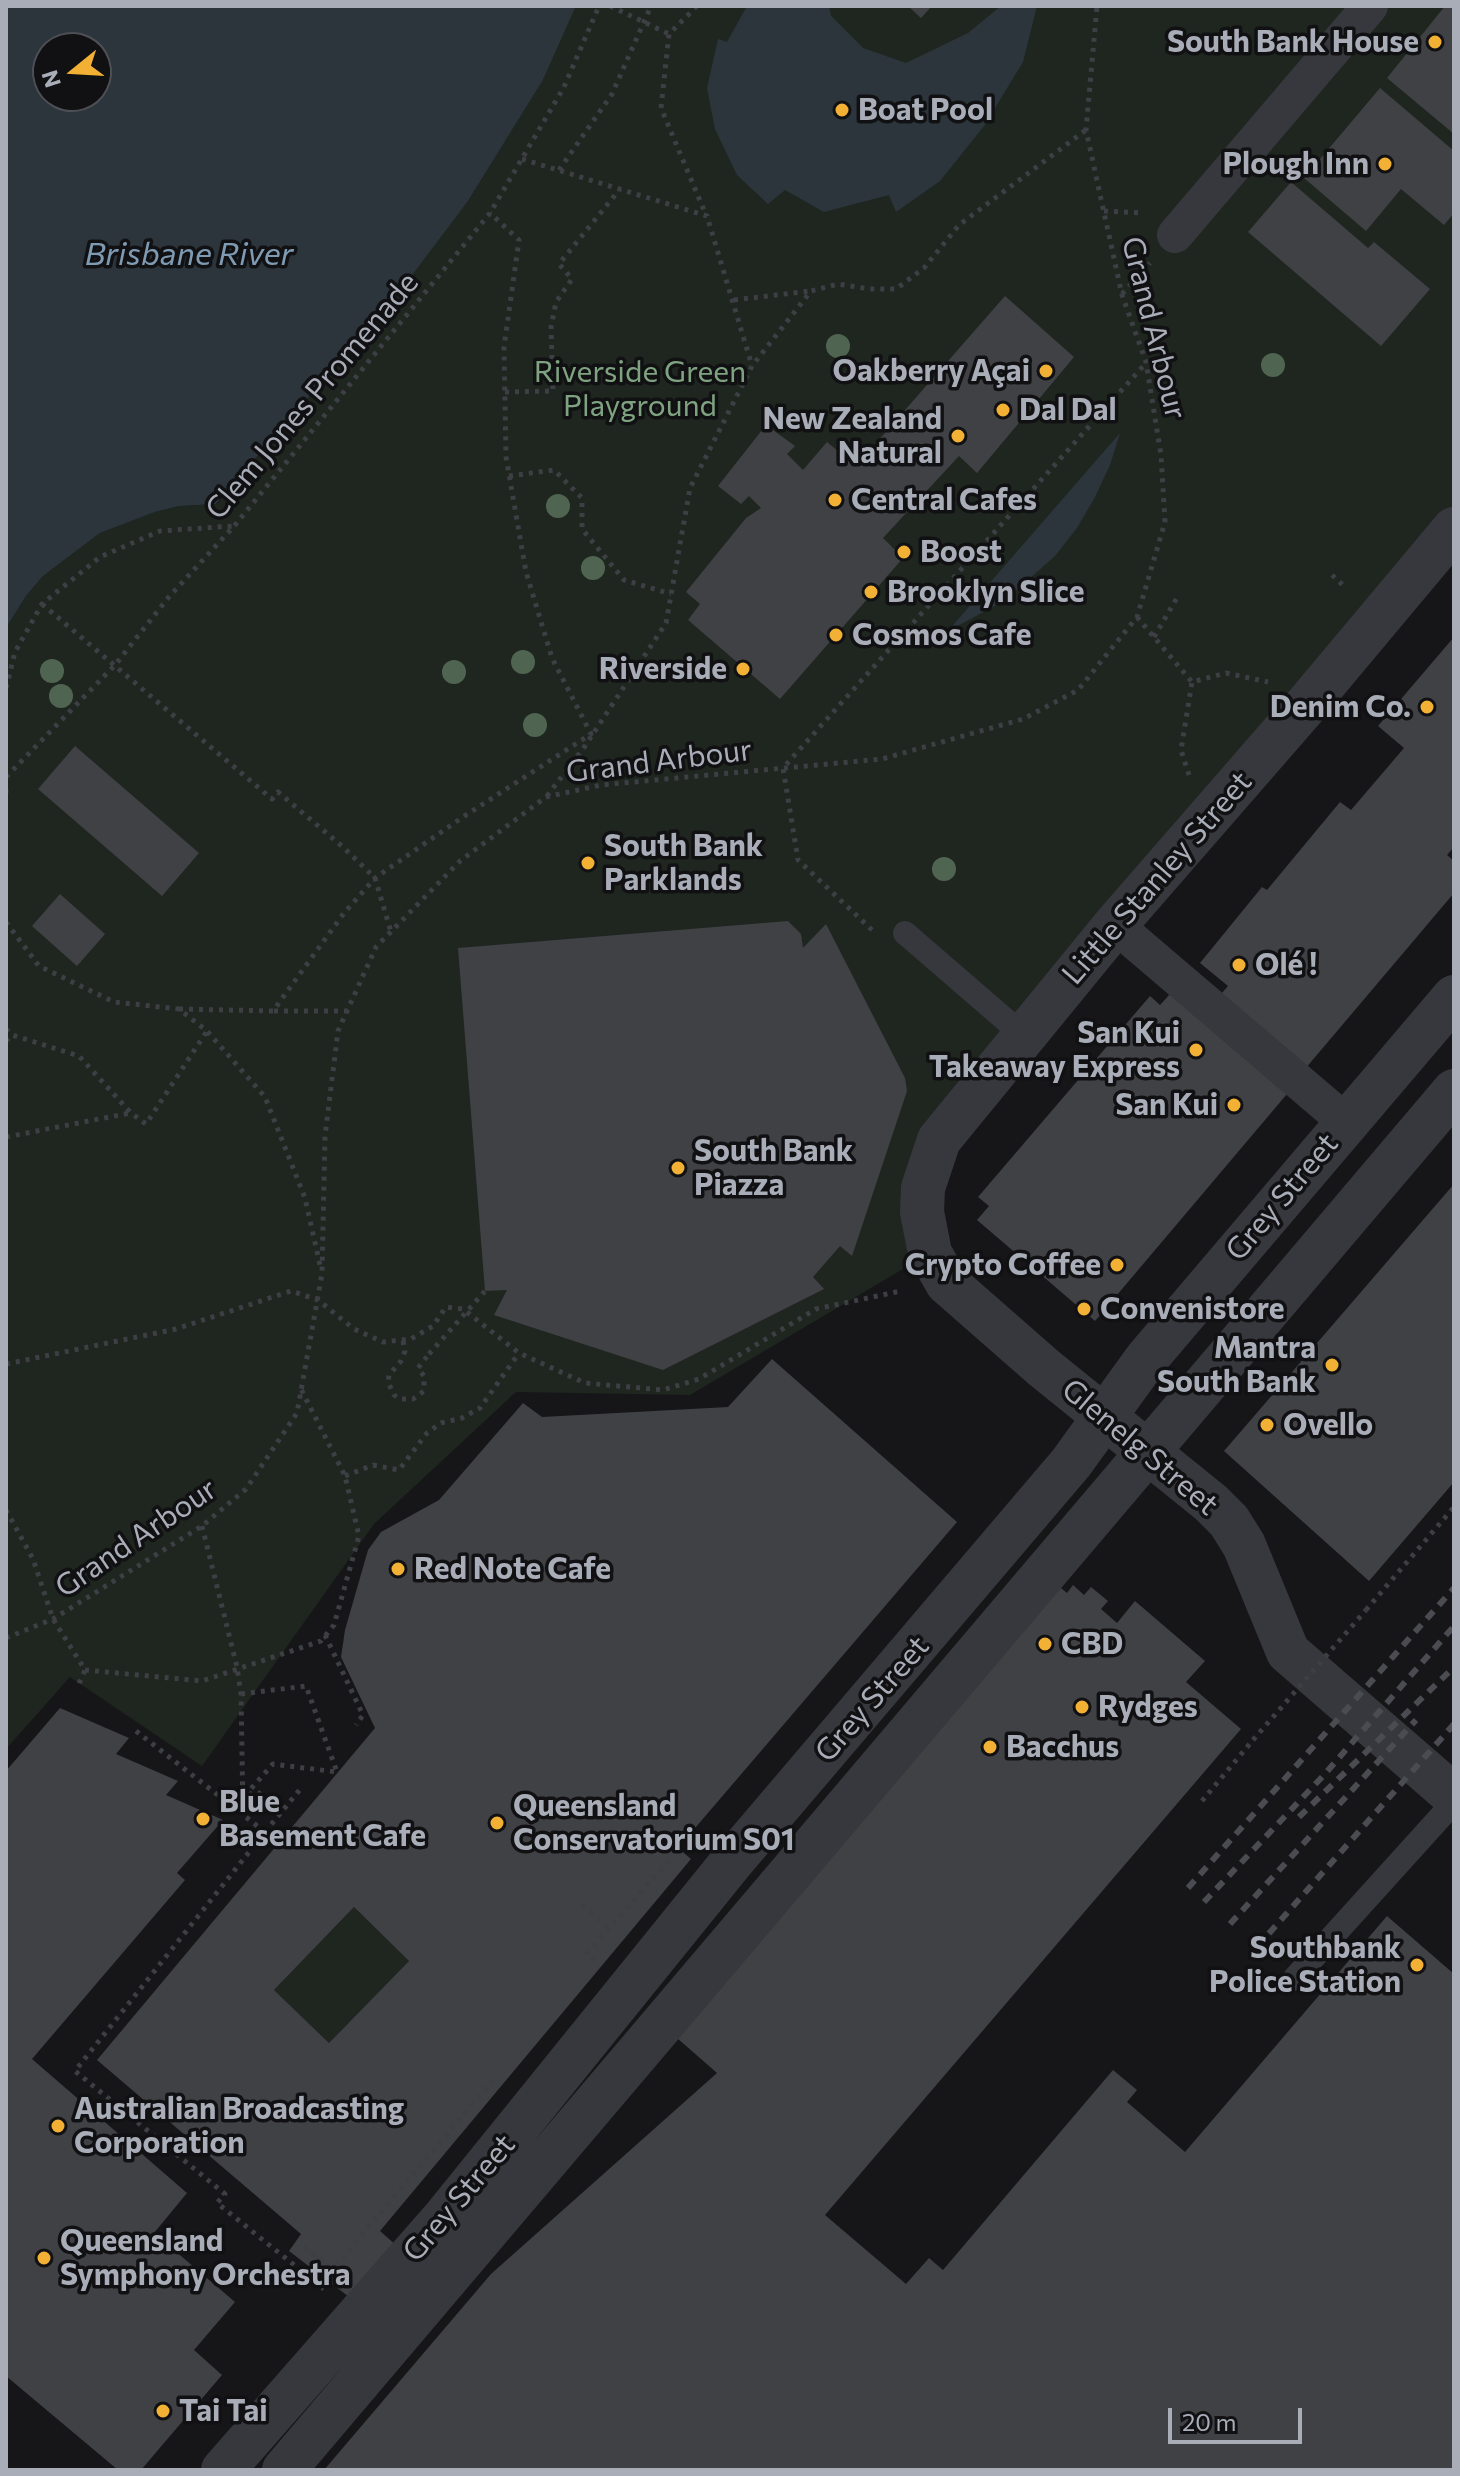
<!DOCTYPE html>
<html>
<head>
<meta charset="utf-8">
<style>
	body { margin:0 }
	#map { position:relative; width:1460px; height:2476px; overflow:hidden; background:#161618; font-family:Commissioner,sans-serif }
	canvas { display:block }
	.frame { position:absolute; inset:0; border:8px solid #a8adb8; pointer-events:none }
	.north { position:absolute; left:32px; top:32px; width:80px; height:80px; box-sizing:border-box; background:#111113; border:2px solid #4d4f55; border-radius:50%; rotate:252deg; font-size:22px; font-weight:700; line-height:32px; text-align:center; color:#a8adb8 }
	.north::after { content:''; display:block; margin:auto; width:28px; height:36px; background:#f2b134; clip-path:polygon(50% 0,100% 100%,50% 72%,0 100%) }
	.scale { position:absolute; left:1168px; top:2408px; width:134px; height:36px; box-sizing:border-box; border:4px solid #a8adb8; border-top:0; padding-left:10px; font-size:24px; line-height:28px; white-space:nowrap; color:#a8adb8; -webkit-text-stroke:6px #111113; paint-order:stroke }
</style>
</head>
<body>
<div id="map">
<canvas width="1460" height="2476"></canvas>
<div class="frame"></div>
<div class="north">N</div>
<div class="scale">20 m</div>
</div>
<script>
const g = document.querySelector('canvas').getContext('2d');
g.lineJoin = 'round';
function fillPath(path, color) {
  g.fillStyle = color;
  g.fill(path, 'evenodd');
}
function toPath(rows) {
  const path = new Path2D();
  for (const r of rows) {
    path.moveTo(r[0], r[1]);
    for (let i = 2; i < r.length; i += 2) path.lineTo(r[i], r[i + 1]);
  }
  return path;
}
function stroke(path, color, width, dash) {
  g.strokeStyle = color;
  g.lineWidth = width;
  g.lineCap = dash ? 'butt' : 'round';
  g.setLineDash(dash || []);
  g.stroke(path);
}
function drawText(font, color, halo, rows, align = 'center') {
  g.font = font + ' Commissioner,sans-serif';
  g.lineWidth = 7;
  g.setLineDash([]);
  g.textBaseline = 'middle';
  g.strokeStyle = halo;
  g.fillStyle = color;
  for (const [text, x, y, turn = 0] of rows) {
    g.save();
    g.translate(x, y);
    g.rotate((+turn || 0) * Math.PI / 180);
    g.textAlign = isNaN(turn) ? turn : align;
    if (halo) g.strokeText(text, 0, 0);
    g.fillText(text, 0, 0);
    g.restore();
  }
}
const green = toPath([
	[576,6,1454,6,1454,529,939,1140,930,1253,690,1395,516,1392,374,1524,202,1766,70,1677,6,1749,6,628,26,596,43,576,100,533,155,512,179,506,217,504,468,201,543,80],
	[354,1907,409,1961,329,2043,274,1990]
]);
const water = toPath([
	[6,6,576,6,543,80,468,201,400,291,216,504,179,506,155,512,100,533,43,576,26,596,6,628],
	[48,48,96,48,96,96,48,96],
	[747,6,829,6,831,16,863,48,906,63,968,33,1001,6,1037,6,1023,62,984,126,940,181,896,212,889,195,824,212,785,190,768,204,737,175,715,129,707,88,718,39,727,42],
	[1120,433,1110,465,1095,497,1077,528,1055,556,1004,601,948,631]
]);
const building = toPath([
	[908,6,932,6,921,18],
	[1445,6,1454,6,1454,134,1387,78],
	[1380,88,1454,151,1454,213,1444,225,1401,189,1366,231,1304,178],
	[1291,182,1368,248,1374,242,1430,289,1381,346,1248,232],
	[1005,296,1074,357,977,473,959,456,883,538,903,558,780,699,688,620,700,604,686,592,746,518,761,508,749,496,741,504,718,486,766,425,795,446,787,454,803,470,827,442,856,466],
	[1454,637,1454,847,1447,855,1454,861,1454,893,1305,1069,1221,994,1228,986,1200,963,1262,887,1267,890,1340,802,1351,810,1404,748,1378,726],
	[75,746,199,853,162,896,38,789],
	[60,894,105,934,77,966,32,926],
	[788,921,801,934,803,948,826,924,905,1078,907,1091,852,1256,840,1246,813,1277,824,1289,663,1370,494,1315,507,1290,485,1291,458,948],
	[1170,994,1287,1094,1095,1321,977,1220,989,1206,978,1197,1150,996,1160,1005],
	[1454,1184,1454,1482,1369,1581,1224,1451],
	[772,1359,957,1522,678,1848,691,1859,380,2231,397,2246,353,2300,289,2251,301,2234,97,2060,375,1728,341,1657,345,1630,368,1550,381,1532,439,1500,523,1403,542,1417,728,1407],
	[354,1907,409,1961,329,2043,274,1990],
	[1056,1584,1067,1593,1073,1585,1084,1595,1091,1587,1108,1601,1101,1609,1117,1623,1135,1601,1205,1661,1186,1682,1241,1729,825,2215,906,2284,929,2258,943,2270,1113,2070,1137,2090,1127,2102,1185,2152,1387,1916,1454,1974,1454,2470,324,2470,491,2274,717,2073,677,2038],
	[60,1708,129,1738,116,1754,178,1781,166,1795,223,1820,177,1873,185,1880,32,2059,187,2193,154,2233,235,2302,194,2350,222,2375,141,2470,118,2470,6,2376,6,1771],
	[259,1790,273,1801,261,1815,248,1804]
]);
const path = toPath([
	[610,6,669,34],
	[697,6,669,34,661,108,706,215],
	[522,159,707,216,752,366],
	[559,170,612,94,651,6],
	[1104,211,1142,213],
	[1122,294,1150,263],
	[734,300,810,291],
	[505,392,553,391,551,327,556,302,572,279,559,264,620,189],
	[509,476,554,470,582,498,582,529,624,580,671,594],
	[1332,575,1346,588],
	[42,604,272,799,278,792,343,847,375,878,391,932],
	[1137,617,1192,682],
	[1154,637,1178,596],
	[6,688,15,652,42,604,100,557,160,531,234,526],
	[1189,775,1181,750,1192,682,1226,673,1268,682],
	[6,777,115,665,168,598,235,525,490,213,564,87,599,6],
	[6,789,6,797],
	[547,796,585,746,666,623,690,488,752,366,811,291,838,284,870,289,896,289,924,268,959,225,1086,130],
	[6,922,39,966,114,1002,179,1009,207,1031,265,1097,305,1198,320,1265],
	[872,930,798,860,783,768,1146,363],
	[179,1009,273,1011,344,913,375,878,463,817,591,734,552,658,526,572,506,457,504,347,519,240,490,213],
	[274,1011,348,1011],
	[6,1029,12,1035,79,1056,131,1113,146,1124,207,1031],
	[6,1041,12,1035],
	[6,1137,130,1113],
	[403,1341,405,1351,401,1361,389,1375,388,1382,394,1395,400,1399,413,1399,424,1391,424,1376,418,1368,429,1354],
	[6,1364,176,1329,291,1291,318,1300,354,1329,383,1342,411,1339,433,1326,446,1307,463,1309,519,1353,585,1383,663,1390,699,1379,816,1309,901,1291],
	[345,1476,373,1465,399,1470,427,1433,441,1423,462,1418,480,1408,519,1353],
	[6,1510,33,1559,53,1619,85,1670,77,1688],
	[202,1526,237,1667,241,1694,243,1812],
	[1366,1610,1454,1507],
	[325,1635,363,1715,356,1725],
	[6,1638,53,1619,202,1526,246,1489,297,1413,322,1274,325,1136,338,1031,376,947,460,861,546,797,601,785,882,759,1023,719,1078,690,1137,617,1165,522,1161,455,1146,362,1122,295,1086,130,1097,6],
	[85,1670,202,1681,321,1641,334,1625,359,1536,345,1476,301,1389],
	[241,1694,306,1686,337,1772,273,1764,248,1792,254,1797],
	[136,1731,265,1832,75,2071,225,2194,217,2203,324,2289],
	[1202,1801,1253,1740],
	[265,1832,302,1787],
	[582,1905,609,1928],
	[595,1960,587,1953,672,1857],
	[304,2247,333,2269,493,2080],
	[309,2278,320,2262,317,2259]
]);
const service = toPath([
	[905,933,1023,1035],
	[1294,1979,1454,1802]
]);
const pedestrian = toPath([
	[1175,235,1370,6],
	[1115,925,1346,1122]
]);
const minor = toPath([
	[1454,529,1309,702,1115,925,939,1140,923,1188,922,1212,930,1253,947,1283,1044,1368,1211,1503,1229,1521,1244,1545,1288,1652,1454,1796]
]);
const tertiary = toPath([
	[223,2470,443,2219,734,1859,1071,1463,1147,1358,1454,997],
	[284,2470,1454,1091]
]);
const rail = toPath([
	[1299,1817,1454,1667],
	[1188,1888,1454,1588],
	[1204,1902,1323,1776,1454,1626],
	[1230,1924,1416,1720],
	[1257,1947,1454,1724]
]);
const pathBridge = toPath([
	[429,1354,485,1291],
	[1253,1740,1366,1610]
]);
const trees = [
	[838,346],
	[1273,365],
	[558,506],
	[593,568],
	[523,662],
	[52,671],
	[454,672],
	[61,696],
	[535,725],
	[944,869]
];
const markers = [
	[1435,42,8,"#f2b134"],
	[842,110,8,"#f2b134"],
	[1385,164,8,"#f2b134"],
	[1046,371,8,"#f2b134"],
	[1003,410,8,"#f2b134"],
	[958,436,8,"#f2b134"],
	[835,500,8,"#f2b134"],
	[904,552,8,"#f2b134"],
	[871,592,8,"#f2b134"],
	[836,635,8,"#f2b134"],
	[743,669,8,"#f2b134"],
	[1427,707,8,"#f2b134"],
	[588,863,8,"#f2b134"],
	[1239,965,8,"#f2b134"],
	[1196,1050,8,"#f2b134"],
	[1234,1105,8,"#f2b134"],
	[678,1168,8,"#f2b134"],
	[1117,1265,8,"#f2b134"],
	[1084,1309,8,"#f2b134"],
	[1332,1365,8,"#f2b134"],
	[1267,1425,8,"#f2b134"],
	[398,1569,8,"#f2b134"],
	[1045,1644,8,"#f2b134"],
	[1082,1707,8,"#f2b134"],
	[990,1747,8,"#f2b134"],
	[203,1819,8,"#f2b134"],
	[497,1823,8,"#f2b134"],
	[1417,1965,8,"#f2b134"],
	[58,2126,8,"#f2b134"],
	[44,2258,8,"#f2b134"],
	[163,2411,8,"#f2b134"]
];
const poiNames = [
	["South Bank House",1419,42,"right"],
	["Boat Pool",858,110],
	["Plough Inn",1369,164,"right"],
	["Oakberry Açai",1030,371,"right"],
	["Dal Dal",1019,410],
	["New Zealand",942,419,"right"],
	["Natural",942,453,"right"],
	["Central Cafes",851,500],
	["Boost",920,552],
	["Brooklyn Slice",887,592],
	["Cosmos Cafe",852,635],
	["Riverside",727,669,"right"],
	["Denim Co.",1411,707,"right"],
	["South Bank",604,846],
	["Parklands",604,880],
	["Olé !",1255,965],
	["San Kui",1180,1033,"right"],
	["Takeaway Express",1180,1067,"right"],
	["San Kui",1218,1105,"right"],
	["South Bank",694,1151],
	["Piazza",694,1185],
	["Crypto Coffee",1101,1265,"right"],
	["Convenistore",1100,1309],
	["Mantra",1316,1348,"right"],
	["South Bank",1316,1382,"right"],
	["Ovello",1283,1425],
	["Red Note Cafe",414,1569],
	["CBD",1061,1644],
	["Rydges",1098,1707],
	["Bacchus",1006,1747],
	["Blue",219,1802],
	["Basement Cafe",219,1836],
	["Queensland",513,1806],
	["Conservatorium S01",513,1840],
	["Southbank",1401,1948,"right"],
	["Police Station",1401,1982,"right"],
	["Australian Broadcasting",74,2109],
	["Corporation",74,2143],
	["Queensland",60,2241],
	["Symphony Orchestra",60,2275],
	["Tai Tai",179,2411]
];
const streetNames = [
	["Grand Arbour",1154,328,76],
	["Clem Jones Promenade",312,396,-50],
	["Grand Arbour",659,761,-7],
	["Little Stanley Street",1157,878,-49],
	["Grey Street",1282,1197,-50],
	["Glenelg Street",1140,1447,40],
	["Grand Arbour",136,1538,-34],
	["Grey Street",872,1699,-49],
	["Grey Street",459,2198,-50]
];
const parkNames = [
	["Riverside Green",640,372],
	["Playground",640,406]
];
const waterNames = [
	["Brisbane River",189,254]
];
fillPath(green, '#1e261f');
fillPath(water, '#2c353c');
fillPath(building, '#404145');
stroke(path, '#3d3f44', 5, [4, 6]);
stroke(service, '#37383d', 24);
stroke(pedestrian, '#37383d', 36);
stroke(minor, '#37383d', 44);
stroke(tertiary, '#37383d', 44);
stroke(rail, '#4a4c52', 6, [10, 8]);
stroke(pathBridge, '#3d3f44', 5, [4, 6]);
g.fillStyle = '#506452';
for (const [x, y] of trees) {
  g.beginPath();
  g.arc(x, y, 12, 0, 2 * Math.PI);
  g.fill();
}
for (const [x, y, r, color] of markers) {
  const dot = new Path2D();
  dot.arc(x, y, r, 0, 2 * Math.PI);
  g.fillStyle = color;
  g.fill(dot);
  stroke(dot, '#111113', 3);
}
drawText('bold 30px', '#a8adb8', '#111113', poiNames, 'left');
drawText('30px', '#a8adb8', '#111113', streetNames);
drawText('30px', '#7fa381', '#111113', parkNames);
drawText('italic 32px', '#7f9bb3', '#111113', waterNames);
</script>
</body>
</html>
